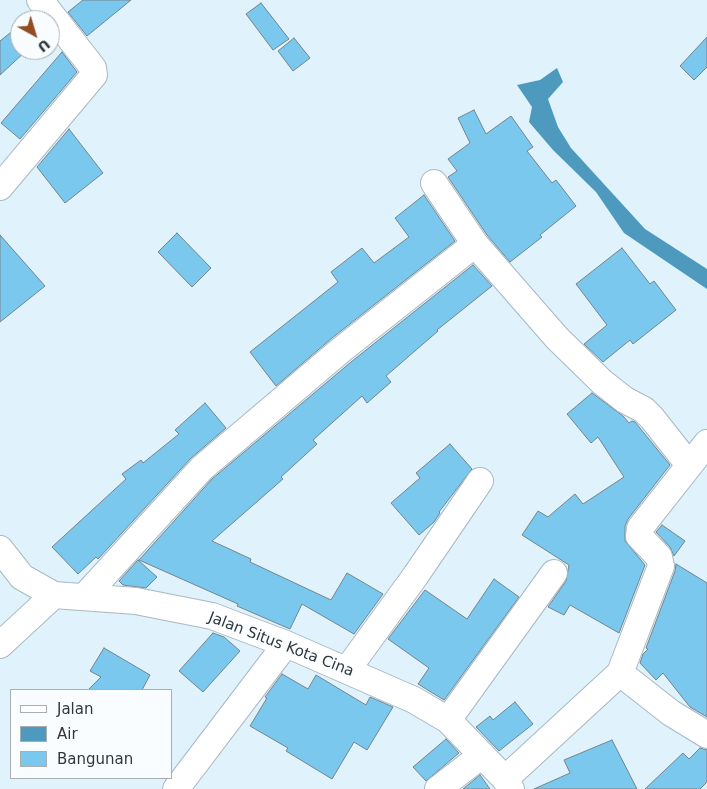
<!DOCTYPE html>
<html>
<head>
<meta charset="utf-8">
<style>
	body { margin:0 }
	#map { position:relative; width:707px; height:789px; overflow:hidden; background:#e0f2fc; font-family:"DejaVu Sans",sans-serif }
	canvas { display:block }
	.legend { position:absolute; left:10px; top:689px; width:162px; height:90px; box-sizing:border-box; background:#f9fdff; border:1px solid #a9aeb1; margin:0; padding:6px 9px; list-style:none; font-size:15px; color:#31383c }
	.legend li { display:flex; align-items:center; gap:10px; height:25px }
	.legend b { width:25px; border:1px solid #a9aeb1 }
	.north { position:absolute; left:10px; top:10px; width:50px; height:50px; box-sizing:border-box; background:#f9fdff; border:1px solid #a9aeb1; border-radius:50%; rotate:141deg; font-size:14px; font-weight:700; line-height:20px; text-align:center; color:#31383c }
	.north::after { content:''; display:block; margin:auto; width:18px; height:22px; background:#924e20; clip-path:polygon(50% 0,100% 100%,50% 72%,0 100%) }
</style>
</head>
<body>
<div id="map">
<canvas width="707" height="789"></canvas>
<ul class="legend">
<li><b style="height:6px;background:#fff"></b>Jalan</li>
<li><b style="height:14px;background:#4e9abf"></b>Air</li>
<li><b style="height:14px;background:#7bc8ee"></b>Bangunan</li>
</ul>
<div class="north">U</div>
</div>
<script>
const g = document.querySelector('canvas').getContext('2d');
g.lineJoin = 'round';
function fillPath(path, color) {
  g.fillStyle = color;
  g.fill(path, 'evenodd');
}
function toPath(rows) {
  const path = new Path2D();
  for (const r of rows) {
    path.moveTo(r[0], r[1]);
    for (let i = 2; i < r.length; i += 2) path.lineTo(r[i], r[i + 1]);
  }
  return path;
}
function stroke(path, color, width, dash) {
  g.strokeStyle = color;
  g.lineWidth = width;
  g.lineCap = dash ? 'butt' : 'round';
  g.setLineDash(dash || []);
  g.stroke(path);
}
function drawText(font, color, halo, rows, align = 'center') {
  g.font = font + ' "DejaVu Sans",sans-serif';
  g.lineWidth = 4;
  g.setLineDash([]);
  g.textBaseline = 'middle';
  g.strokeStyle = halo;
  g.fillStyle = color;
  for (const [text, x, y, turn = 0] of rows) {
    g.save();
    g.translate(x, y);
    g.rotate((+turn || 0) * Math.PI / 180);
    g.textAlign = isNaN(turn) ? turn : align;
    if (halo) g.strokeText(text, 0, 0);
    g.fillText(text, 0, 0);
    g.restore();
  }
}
const water = toPath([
	[557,68,563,82,548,99,558,127,571,148,645,229,707,269,707,289,624,233,596,192,553,150,529,122,532,107,517,85,540,80]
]);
const building = toPath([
	[83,0,131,0,87,36,68,12,83,0],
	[261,3,289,39,273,50,246,14,261,3],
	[20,25,20,50,27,50,0,75,0,41,20,25],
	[707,37,707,67,694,80,680,66,707,37],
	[294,38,310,58,293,71,278,51,294,38],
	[62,52,77,72,20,139,1,123,62,52],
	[474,110,486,134,511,116,533,147,527,151,552,183,556,180,576,206,540,235,542,237,510,262,487,235,448,177,457,171,448,159,470,143,458,118,474,110],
	[69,129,103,173,65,203,37,167,69,129],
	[424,195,455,241,332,338,276,386,250,352,338,282,331,272,362,248,374,263,409,237,395,218,424,195],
	[177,233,211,268,192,287,158,252,177,233],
	[0,235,45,286,0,322,0,235],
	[622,248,650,284,654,281,676,310,633,344,630,340,603,362,584,344,607,325,576,284,622,248],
	[473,265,492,286,437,330,438,331,386,376,391,382,367,403,362,396,313,440,317,444,281,477,283,479,212,541,251,559,250,562,331,600,347,573,383,594,354,634,302,604,290,629,237,606,238,604,139,560,212,479,351,362,473,265],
	[592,393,623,416,629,423,632,421,635,422,670,465,628,519,625,526,625,541,645,565,619,633,570,605,564,615,548,607,566,581,569,565,522,535,538,511,548,517,575,494,583,504,624,477,598,437,591,443,567,414,592,393],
	[205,403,226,428,191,458,98,559,96,557,78,574,52,547,126,479,122,474,141,460,143,463,179,434,175,430,205,403],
	[450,444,472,469,439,512,440,513,434,522,419,535,391,503,420,478,416,473,450,444],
	[662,525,685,541,674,556,670,547,656,532,662,525],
	[138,560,157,577,146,588,123,585,119,581,138,560],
	[676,564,707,583,707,717,690,707,663,673,656,680,640,663,643,654,648,649,646,648,675,571,676,564],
	[494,579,519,597,444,700,418,684,429,668,388,639,425,590,467,619,494,579],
	[213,633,224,637,240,651,203,692,179,671,213,633],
	[104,648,150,675,142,690,88,690,101,677,90,671,104,648],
	[282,674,308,689,316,675,366,705,370,697,393,707,367,750,354,742,332,779,286,751,288,748,250,726,267,698,265,697,282,674],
	[515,702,533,724,499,751,476,727,490,716,493,720,515,702],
	[446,739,459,753,426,781,413,767,446,739],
	[612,740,637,789,534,789,570,773,564,760,612,740],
	[700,748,707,750,707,782,700,789,645,789,683,753,689,759,700,748],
	[480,775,490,789,463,789,480,775]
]);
const street = toPath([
	[434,183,475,244,557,338,602,382,625,400,644,410,652,418,689,465],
	[0,187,94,75,93,68,40,0],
	[0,549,22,577,54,595,136,601,212,616,286,644,414,700,448,720,505,779,511,789],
	[85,596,202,468,341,350,475,244],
	[0,645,54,595],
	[347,670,416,575,480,481],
	[620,673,671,713,707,735],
	[448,720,554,573],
	[505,779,620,673,661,566,659,557,639,536,640,528,707,443],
	[176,789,286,644],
	[438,789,482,755]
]);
const streetNames = [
	["Jalan Situs Kota Cina",281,645,21]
];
fillPath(water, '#4e9abf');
fillPath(building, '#7bc8ee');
stroke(building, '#74848d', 1);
stroke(street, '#a8b9c3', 28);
stroke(street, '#fff', 26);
drawText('15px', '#31383c', '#f9fdff', streetNames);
</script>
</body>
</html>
